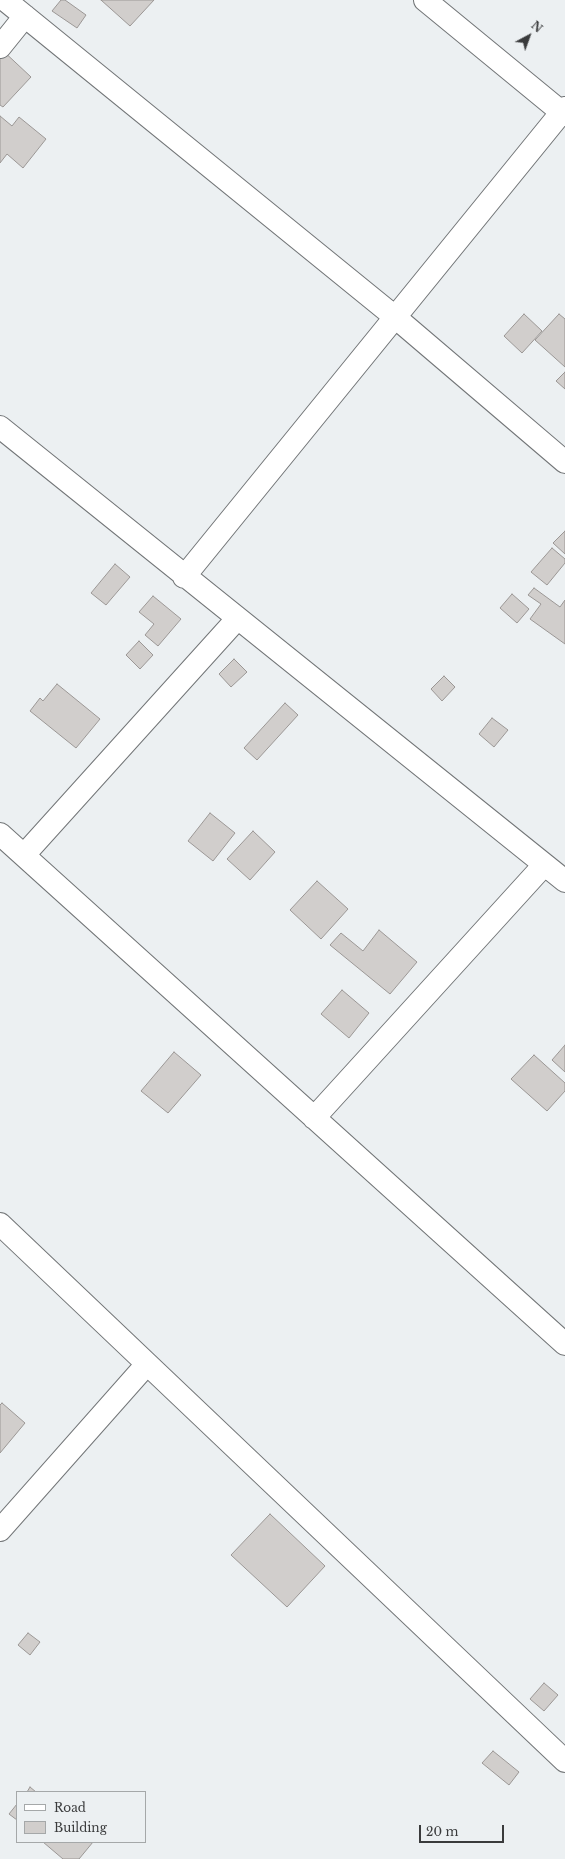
<!DOCTYPE html>
<html>
<head>
<meta charset="utf-8">
<style>
	body { margin:0 }
	#map { position:relative; width:565px; height:1859px; overflow:hidden; background:#ecf0f2; font-family:"Libre Baskerville",serif }
	canvas { display:block }
	.legend { position:absolute; left:16px; top:1791px; width:130px; height:52px; box-sizing:border-box; background:#ecf0f2; border:1px solid #a5a8a9; margin:0; padding:5px 7px; list-style:none; font-size:12px; color:#3a3b3c }
	.legend li { display:flex; align-items:center; gap:8px; height:20px }
	.legend b { width:20px; border:1px solid #a5a8a9 }
	.north { position:absolute; left:509px; top:16px; width:40px; height:40px; -webkit-text-stroke:3px #ecf0f2; paint-order:stroke; rotate:41deg; font-size:11px; font-weight:700; line-height:16px; text-align:center; color:#3a3b3c }
	.north::after { content:''; display:block; margin:auto; width:14px; height:18px; background:#3a3b3c; clip-path:polygon(50% 0,100% 100%,50% 72%,0 100%) }
	.scale { position:absolute; left:419px; top:1825px; width:85px; height:18px; box-sizing:border-box; border:2px solid #3a3b3c; border-top:0; padding-left:5px; font-size:12px; line-height:14px; white-space:nowrap; color:#3a3b3c; -webkit-text-stroke:3px #ecf0f2; paint-order:stroke }
</style>
</head>
<body>
<div id="map">
<canvas width="565" height="1859"></canvas>
<ul class="legend">
<li><b style="height:5px;background:#fff"></b>Road</li>
<li><b style="height:11px;background:#d1cecc"></b>Building</li>
</ul>
<div class="north">N</div>
<div class="scale">20 m</div>
</div>
<script>
const g = document.querySelector('canvas').getContext('2d');
g.lineJoin = 'round';
function fillPath(path, color) {
  g.fillStyle = color;
  g.fill(path, 'evenodd');
}
function toPath(rows) {
  const path = new Path2D();
  for (const r of rows) {
    path.moveTo(r[0], r[1]);
    for (let i = 2; i < r.length; i += 2) path.lineTo(r[i], r[i + 1]);
  }
  return path;
}
function stroke(path, color, width, dash) {
  g.strokeStyle = color;
  g.lineWidth = width;
  g.lineCap = dash ? 'butt' : 'round';
  g.setLineDash(dash || []);
  g.stroke(path);
}
const building = toPath([
	[61,0,65,0,86,15,77,28,52,11,61,0],
	[101,0,154,0,130,26,101,0],
	[0,48,31,77,3,107,0,105,0,48],
	[0,116,12,126,19,117,46,139,23,168,7,154,0,163,0,116],
	[524,314,542,331,522,353,504,336,524,314],
	[559,314,565,319,565,367,535,340,559,314],
	[565,372,565,389,556,381,565,372],
	[565,531,565,554,553,543,565,531],
	[552,548,565,559,565,563,547,585,531,572,552,548],
	[115,564,130,577,106,605,91,593,115,564],
	[534,588,560,607,565,600,565,644,530,619,541,604,528,595,534,588],
	[512,594,529,609,517,623,500,608,512,594],
	[153,596,181,619,158,646,145,635,154,624,139,612,153,596],
	[139,641,153,655,140,669,126,655,139,641],
	[234,659,247,672,231,687,219,674,234,659],
	[444,676,455,687,442,701,431,689,444,676],
	[57,684,100,719,76,748,30,711,40,698,43,701,57,684],
	[285,703,298,715,257,760,244,748,285,703],
	[492,718,508,730,494,747,479,734,492,718],
	[210,813,235,833,213,861,188,841,210,813],
	[253,831,275,852,250,880,227,859,253,831],
	[317,881,348,909,321,939,290,910,317,881],
	[379,930,417,962,390,994,330,945,341,933,363,951,379,930],
	[342,990,369,1013,349,1038,321,1014,342,990],
	[565,1045,565,1072,552,1060,565,1045],
	[174,1052,201,1075,168,1113,141,1091,174,1052],
	[534,1055,565,1083,565,1091,547,1111,511,1079,534,1055],
	[2,1403,25,1423,0,1453,0,1405,2,1403],
	[270,1514,325,1566,287,1607,231,1555,270,1514],
	[28,1633,40,1642,30,1655,18,1645,28,1633],
	[544,1683,558,1695,544,1711,530,1699,544,1683],
	[493,1751,519,1772,509,1785,482,1763,493,1751],
	[30,1787,36,1792,27,1792,30,1787],
	[17,1804,17,1820,9,1814,17,1804],
	[43,1842,93,1842,79,1859,63,1859,43,1842]
]);
const street = toPath([
	[5,0,395,317,565,462],
	[425,0,565,115],
	[0,47,25,16],
	[0,427,565,881],
	[184,577,565,108],
	[0,834,565,1344],
	[24,855,237,619],
	[314,1118,544,865],
	[0,1224,565,1761],
	[0,1530,147,1364]
]);
fillPath(building, '#d1cecc');
stroke(building, '#9b9795', 1);
stroke(street, '#727577', 24);
stroke(street, '#fff', 22);
</script>
</body>
</html>
